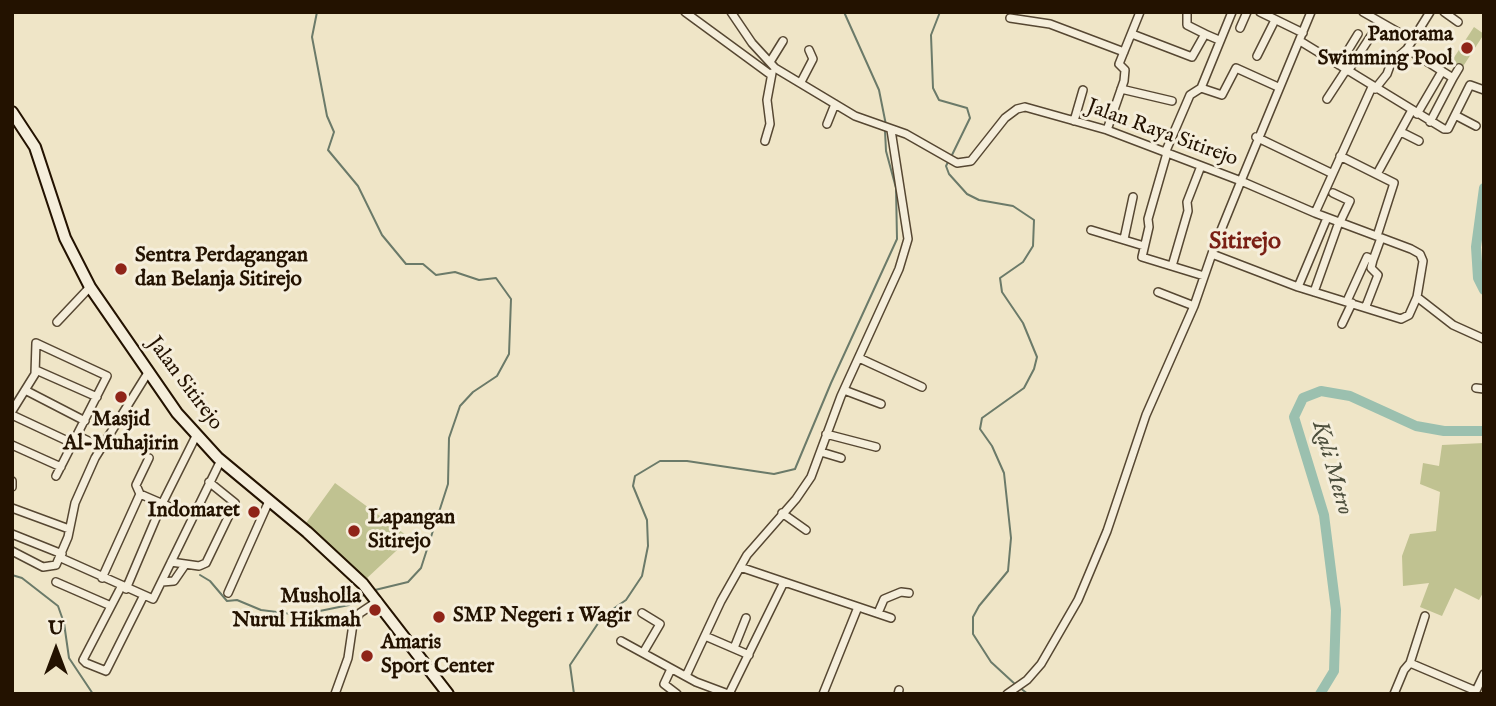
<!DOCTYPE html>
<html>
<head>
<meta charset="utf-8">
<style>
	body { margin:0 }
	#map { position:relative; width:1496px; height:706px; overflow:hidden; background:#efe5c7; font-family:"IM FELL English",serif }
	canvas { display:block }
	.frame { position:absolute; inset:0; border:14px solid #231200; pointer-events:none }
	.north { position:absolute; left:21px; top:615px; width:70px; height:70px; -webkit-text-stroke:5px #f5eedb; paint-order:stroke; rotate:0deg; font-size:19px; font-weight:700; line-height:28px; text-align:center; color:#231200 }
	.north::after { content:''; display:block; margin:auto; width:24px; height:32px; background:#231200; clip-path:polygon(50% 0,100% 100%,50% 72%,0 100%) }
</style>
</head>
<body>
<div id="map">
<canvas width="1496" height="706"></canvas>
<div class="frame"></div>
<div class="north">U</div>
</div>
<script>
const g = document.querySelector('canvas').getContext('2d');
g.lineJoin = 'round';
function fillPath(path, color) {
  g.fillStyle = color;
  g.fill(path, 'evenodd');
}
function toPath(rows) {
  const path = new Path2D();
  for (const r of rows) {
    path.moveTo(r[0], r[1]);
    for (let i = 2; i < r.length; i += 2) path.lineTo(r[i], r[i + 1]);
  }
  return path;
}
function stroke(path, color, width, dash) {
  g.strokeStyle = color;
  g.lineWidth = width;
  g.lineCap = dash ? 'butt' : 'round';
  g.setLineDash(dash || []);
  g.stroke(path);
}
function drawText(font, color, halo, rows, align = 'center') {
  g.font = font + ' "IM FELL English",serif';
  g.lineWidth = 6;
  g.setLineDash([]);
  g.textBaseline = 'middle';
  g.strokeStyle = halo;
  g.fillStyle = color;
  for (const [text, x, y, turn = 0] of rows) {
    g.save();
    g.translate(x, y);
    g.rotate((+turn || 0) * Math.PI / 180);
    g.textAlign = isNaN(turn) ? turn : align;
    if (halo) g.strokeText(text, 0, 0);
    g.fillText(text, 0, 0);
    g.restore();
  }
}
const green = toPath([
	[1474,27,1484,34,1462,68,1451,62],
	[1484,443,1484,591,1479,600,1455,588,1442,616,1420,607,1429,583,1403,586,1402,556,1410,534,1436,531,1440,492,1420,484,1423,463,1439,466,1442,445],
	[335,483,410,538,366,579,306,523]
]);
const stream = toPath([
	[317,12,312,37,327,116,334,132,328,150,358,186,382,235,406,264,423,264,436,275,455,272,479,280,496,278,511,299,509,354,497,376,473,392,460,406,449,438,448,484,421,568,408,582,375,590],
	[844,12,879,90,886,125],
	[940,12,931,35,933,88,939,100,967,108,970,118,951,157],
	[948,162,946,166,949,174,967,194,979,200,1013,206,1034,220,1033,246,1023,262,1000,278,1002,292,1023,323,1037,357,1034,369,1024,388,982,418,980,429,992,446,1004,473,1011,538,1008,571,979,606,973,617,973,634,991,662,1016,685],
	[12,575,22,578,58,606,64,623,69,658,93,694],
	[200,575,210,581,227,601,237,600,261,610,300,615,349,605,364,595],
	[1020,688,1028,694],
	[574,694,570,665,603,616,626,600,642,576,648,546,647,520,633,486,635,476,660,461,687,461,774,474,795,469,831,383,897,239,896,188,886,151,885,131]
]);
const river = toPath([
	[1484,188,1476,247,1478,278,1484,290],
	[1320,694,1334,671,1336,610,1324,515,1294,417,1303,398,1321,391,1350,396,1416,426,1444,431,1484,431]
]);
const minor = toPath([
	[685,12,771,75],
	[731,12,752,43,775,68,855,116,906,134,957,163,971,161,1005,118,1017,109,1025,107,1107,130,1241,181,1311,12],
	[1187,12,1187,25,1205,34],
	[1260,12,1303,33],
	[1363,12,1412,40],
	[1444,12,1458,22],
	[1010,18,1050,24,1124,52],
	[1240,28,1247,12],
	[1132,34,1192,57,1205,34,1219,40],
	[1300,41,1444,129,1448,129,1470,85,1484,90],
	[1407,49,1453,78,1459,68],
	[1257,56,1275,20],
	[770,62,783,41],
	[1339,65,1358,34],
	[1348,71,1380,22],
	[801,82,813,59,809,50],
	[1201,88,1222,95,1236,68,1278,87],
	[1121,89,1172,101],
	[1375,89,1387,74,1391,63,1407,49,1430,12],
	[1327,99,1346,70],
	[1417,114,1441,73],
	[1455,115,1476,126],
	[1074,121,1083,90],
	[1430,122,1453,78],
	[827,124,835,104],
	[1107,130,1124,81,1125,70,1119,64,1140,12],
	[1401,132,1419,141],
	[1256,137,1331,173],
	[765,141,770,124,767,100,772,73],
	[1165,153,1190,95,1201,88,1232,12],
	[1167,153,1148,219,1149,227,1142,257,1204,276],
	[1340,156,1394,183,1377,236],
	[1377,174,1412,110],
	[1333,193,1350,201,1340,222],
	[1315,213,1372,87],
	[1091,230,1144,246],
	[1124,239,1133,197],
	[1172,266,1188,211,1187,202,1201,166],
	[1298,287,1327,218],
	[1158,292,1194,306],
	[1314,292,1339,222],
	[1417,297,1453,325,1484,339],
	[1347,301,1367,257,1373,260,1381,238],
	[1366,306,1378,275,1371,268,1373,260],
	[57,322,90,287],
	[1342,324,1352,303],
	[859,358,922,387],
	[36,370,97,397],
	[1476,388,1484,389],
	[25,390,85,421],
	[844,390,881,404],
	[12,411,35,374,36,343,107,376,56,476],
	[12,415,74,444],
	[826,434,876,447],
	[78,436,101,447],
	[12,445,61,467],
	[821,452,841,458],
	[12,481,12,487],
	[140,494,136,485,149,458],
	[12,508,69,529],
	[782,513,806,530],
	[12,534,62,554],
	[12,551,43,567,56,565,68,537,75,503,95,458,149,371],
	[61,558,153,599,221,460],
	[171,562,199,566,206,563,235,503,209,482],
	[740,567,891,618],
	[102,578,140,494,191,516],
	[56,582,111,606],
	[162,582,174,581,185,565],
	[121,587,83,660,86,663,106,671,143,597],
	[126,589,162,504,196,436],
	[228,593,269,501],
	[642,613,660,624,643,653],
	[878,613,884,599,901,592,909,593],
	[705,636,749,655],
	[621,641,696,682,728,694],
	[734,648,746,618],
	[1410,663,1425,616],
	[671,669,664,684,677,694],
	[686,676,721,601,747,555,796,499,811,477,841,396,899,269,908,239,891,130],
	[1475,693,1484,674],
	[335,694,348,658,353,624,360,613,378,601],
	[729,694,784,582],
	[823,694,858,607],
	[898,694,899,690],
	[1007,694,1027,680,1041,664,1078,600,1107,531,1146,415,1194,306,1215,245,1241,181,1315,213,1411,249,1420,254,1423,261,1417,297,1409,315,1401,319,1298,287,1212,254],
	[1394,694,1404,670,1410,663,1476,691]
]);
const secondary = toPath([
	[12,112,35,147,65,238,90,287,177,413,218,458,307,532,363,584,448,694]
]);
const markers = [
	[1467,48,7,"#8f2418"],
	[121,269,7,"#8f2418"],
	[121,397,7,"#8f2418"],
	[254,512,7,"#8f2418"],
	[354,531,7,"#8f2418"],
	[375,610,7,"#8f2418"],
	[439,617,7,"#8f2418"],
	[367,656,7,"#8f2418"]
];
const poiNames = [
	["Panorama",1453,36,"right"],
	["Swimming Pool",1453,60,"right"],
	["Sentra Perdagangan",135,257],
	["dan Belanja Sitirejo",135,281],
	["Masjid",121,421,"center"],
	["Al-Muhajirin",121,445,"center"],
	["Indomaret",240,512,"right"],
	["Lapangan",368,519],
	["Sitirejo",368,543],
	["Musholla",361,598,"right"],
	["Nurul Hikmah",361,622,"right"],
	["SMP Negeri 1 Wagir",453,617],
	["Amaris",381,644],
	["Sport Center",381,668]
];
const streetNames = [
	["Jalan Raya Sitirejo",1162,134,20],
	["Jalan Sitirejo",184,384,53]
];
const waterNames = [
	["Kali Metro",1331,468,74]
];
const quarterNames = [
	["Sitirejo",1245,243]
];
fillPath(green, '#c0c291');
stroke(stream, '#6b7a69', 2);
stroke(river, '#9bc0af', 10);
stroke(minor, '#564732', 10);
stroke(secondary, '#231200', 14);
stroke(minor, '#f5eedb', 7);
stroke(secondary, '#f5eedb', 10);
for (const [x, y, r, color] of markers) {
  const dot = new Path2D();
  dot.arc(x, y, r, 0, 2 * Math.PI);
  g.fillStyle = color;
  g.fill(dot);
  stroke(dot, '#f5eedb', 2.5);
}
drawText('bold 21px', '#231200', '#f5eedb', poiNames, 'left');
drawText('21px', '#231200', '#f5eedb', streetNames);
drawText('italic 23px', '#4d4f3d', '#f5eedb', waterNames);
drawText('bold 24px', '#7a1f14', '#f5eedb', quarterNames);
</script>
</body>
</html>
